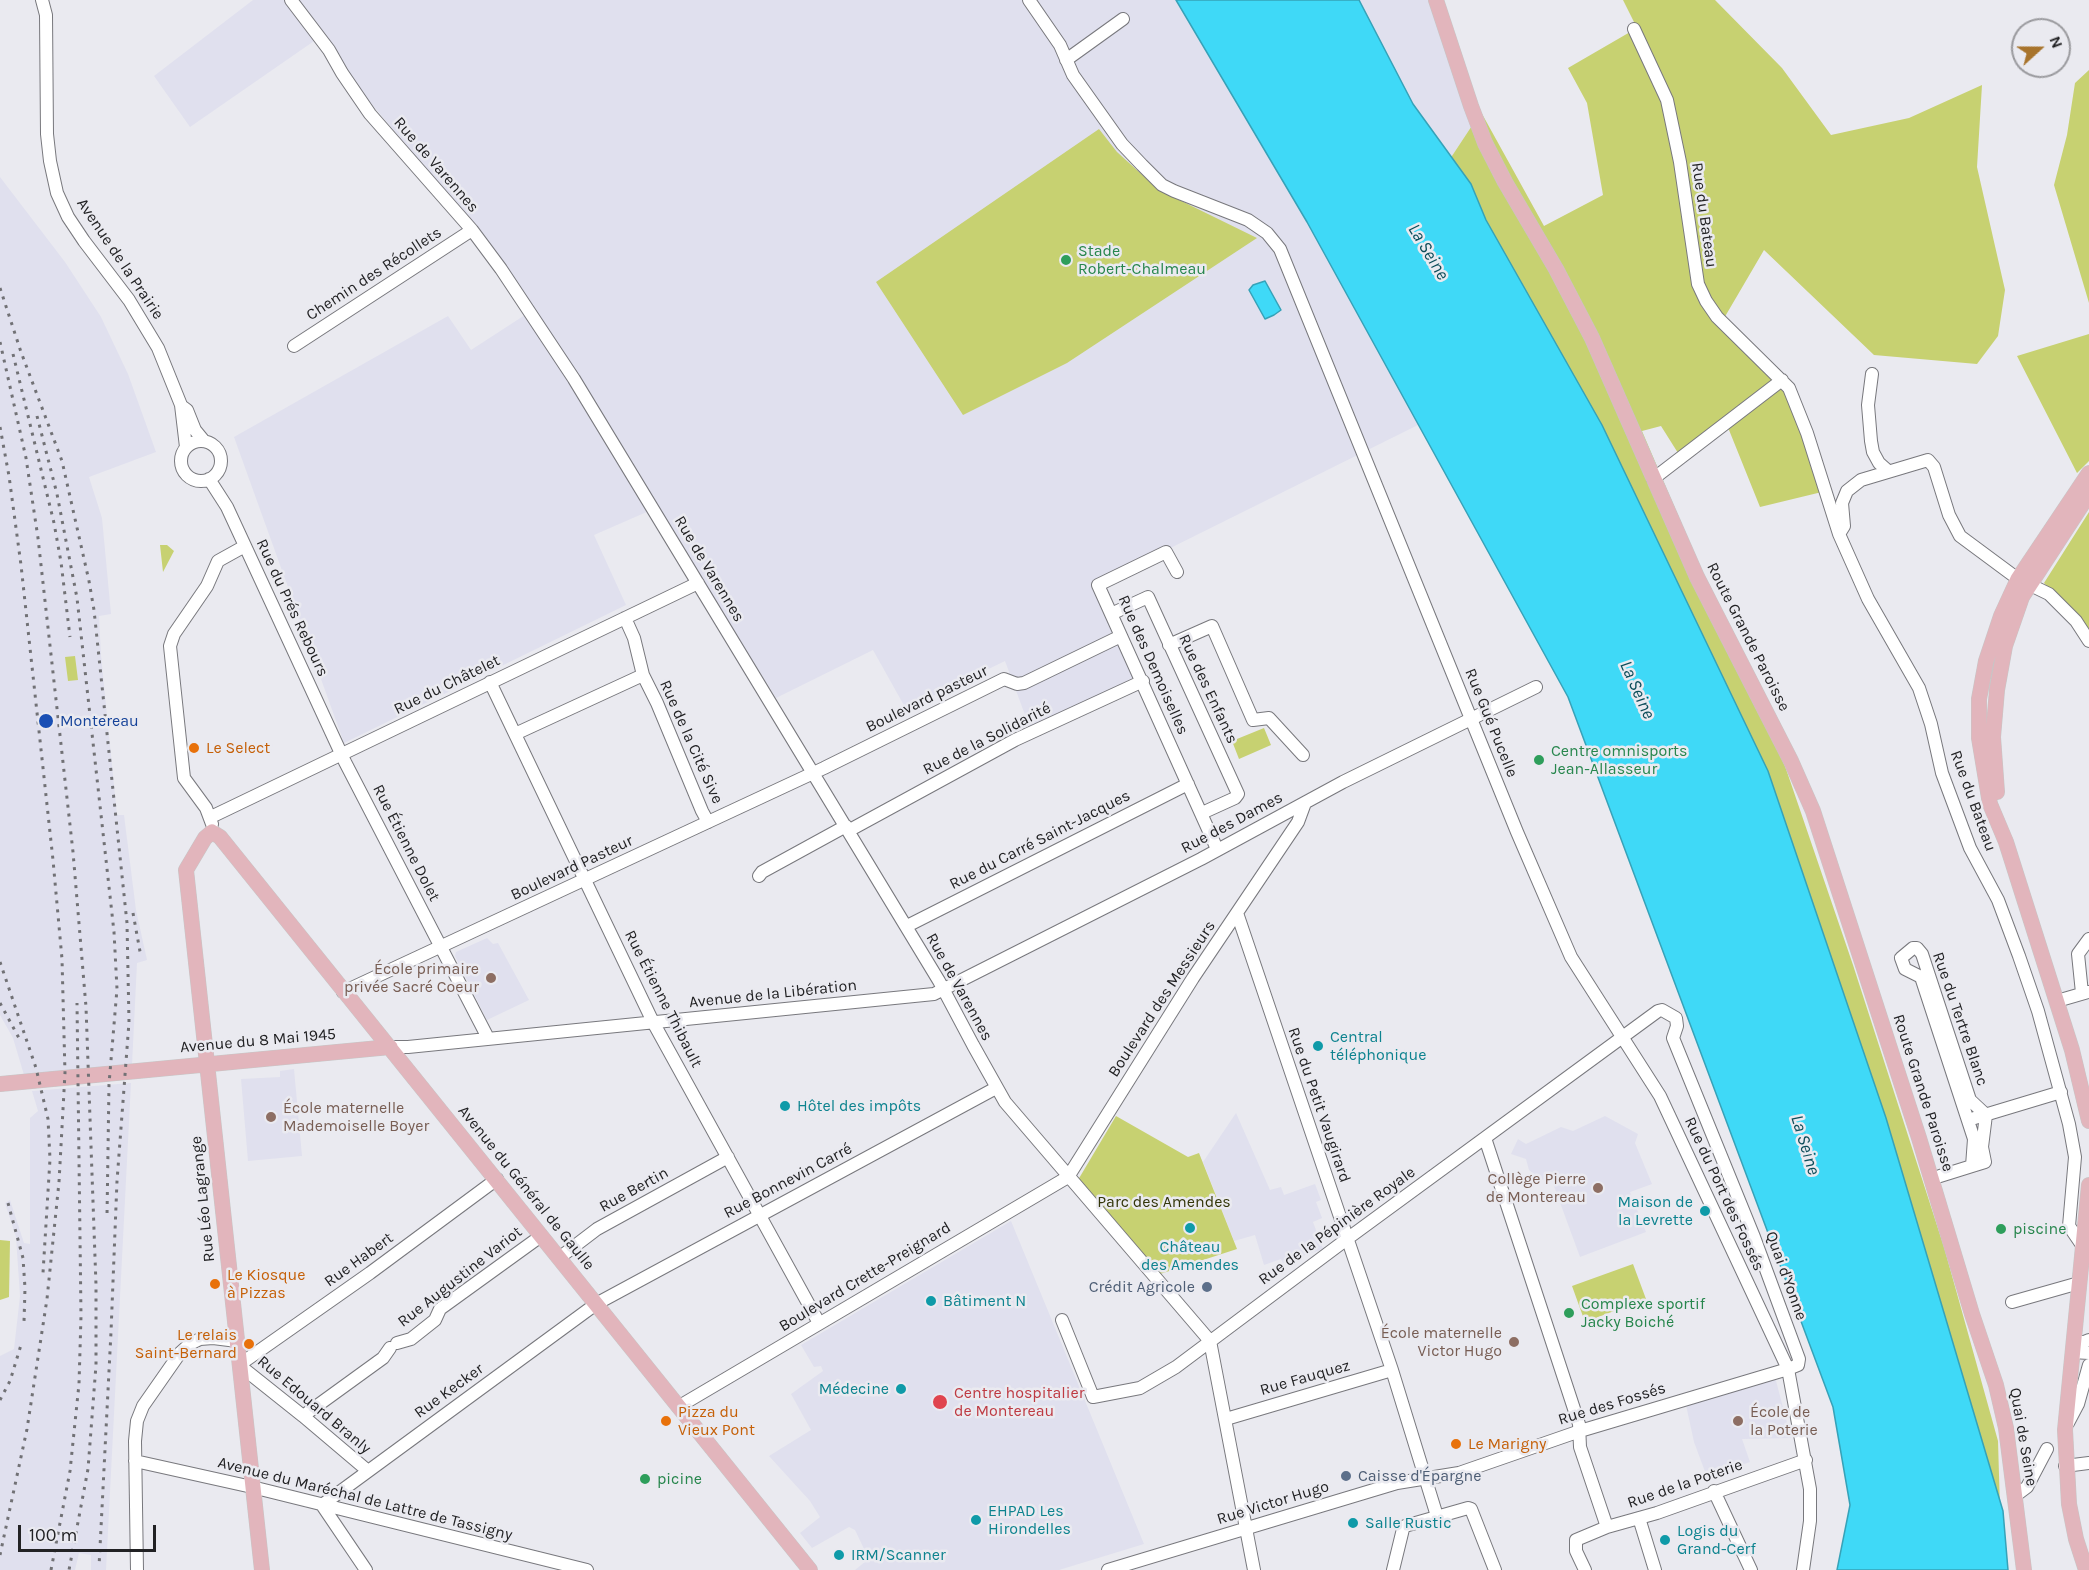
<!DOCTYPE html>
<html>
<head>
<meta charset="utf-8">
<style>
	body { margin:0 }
	#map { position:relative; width:2089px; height:1570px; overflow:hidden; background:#eaeaf0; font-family:Karla,sans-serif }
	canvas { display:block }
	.north { position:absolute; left:2011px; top:18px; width:60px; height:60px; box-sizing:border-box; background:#eaeaf0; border:2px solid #9a9a9e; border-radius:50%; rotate:69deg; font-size:16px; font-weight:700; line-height:24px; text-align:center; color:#222224 }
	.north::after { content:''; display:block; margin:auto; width:21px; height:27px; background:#a8742c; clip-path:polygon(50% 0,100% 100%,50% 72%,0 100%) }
	.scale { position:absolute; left:18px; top:1525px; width:138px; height:27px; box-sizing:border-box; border:3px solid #222224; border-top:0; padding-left:8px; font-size:18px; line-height:21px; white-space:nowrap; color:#222224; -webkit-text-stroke:4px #eaeaf0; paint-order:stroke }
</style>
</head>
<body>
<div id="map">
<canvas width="2089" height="1570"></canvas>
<div class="north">N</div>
<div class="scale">100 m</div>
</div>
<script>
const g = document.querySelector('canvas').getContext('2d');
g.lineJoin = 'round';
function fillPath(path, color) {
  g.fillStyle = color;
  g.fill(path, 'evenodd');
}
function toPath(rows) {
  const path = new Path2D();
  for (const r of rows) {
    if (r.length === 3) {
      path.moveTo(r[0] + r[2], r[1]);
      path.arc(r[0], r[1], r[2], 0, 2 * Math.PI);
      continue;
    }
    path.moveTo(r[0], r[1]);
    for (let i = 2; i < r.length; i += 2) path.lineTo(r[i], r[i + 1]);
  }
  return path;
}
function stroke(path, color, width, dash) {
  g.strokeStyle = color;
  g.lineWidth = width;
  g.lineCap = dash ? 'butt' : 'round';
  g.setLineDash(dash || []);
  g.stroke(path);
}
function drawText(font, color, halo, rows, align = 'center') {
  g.font = font + ' Karla,sans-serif';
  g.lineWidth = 5;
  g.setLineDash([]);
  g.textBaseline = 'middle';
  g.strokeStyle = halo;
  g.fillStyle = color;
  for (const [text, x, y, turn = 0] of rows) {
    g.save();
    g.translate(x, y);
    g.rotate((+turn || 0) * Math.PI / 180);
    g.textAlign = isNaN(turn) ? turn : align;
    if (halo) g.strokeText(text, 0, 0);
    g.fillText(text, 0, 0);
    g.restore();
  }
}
const built = toPath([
	[253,0,1184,0,1420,424,1100,583,1142,673,1031,731,1005,661,906,709,873,650,776,698,658,507,594,535,626,605,344,743,234,437,448,316,471,350,528,313,472,230,407,146,317,39,190,127,154,76],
	[1340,0,1440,0,1481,112,1448,162],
	[0,177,65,262,101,317,128,374,156,452,89,477,102,518,111,614,99,616,101,655,117,815,124,815,136,910,147,960,137,963,132,1065,24,1075,13,1038,0,1015],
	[487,938,493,944,498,943,529,1000,487,1020,455,956,456,952],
	[294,1069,302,1156,248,1161,241,1079,280,1077,280,1071],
	[131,1083,106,1570,91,1570,91,1555,79,1553,75,1570,0,1570,0,1356,14,1349,20,1296,16,1237,5,1203,10,1200,24,1243,30,1244,30,1118,38,1111,32,1091],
	[1236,1113,1270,1190,1281,1187,1284,1195,1315,1184,1321,1200,1316,1202,1322,1218,1313,1222,1323,1249,1283,1263,1281,1259,1264,1265,1255,1235,1234,1241,1203,1162],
	[1605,1116,1638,1134,1635,1143,1652,1184,1630,1192,1646,1232,1580,1257,1551,1178,1541,1180,1529,1170,1526,1159,1511,1154,1518,1139,1526,1144,1561,1127,1573,1131],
	[1011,1221,1144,1544,1059,1570,855,1570,866,1561,866,1553,855,1530,849,1527,812,1548,800,1533,820,1517,810,1501,769,1456,811,1430,791,1394,823,1371,821,1366,814,1367,801,1345],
	[1775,1377,1791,1438,1742,1439,1750,1462,1707,1477,1694,1442,1686,1405]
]);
const green = toPath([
	[1623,0,1715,0,1782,68,1831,135,1909,118,1982,85,1977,167,2005,290,1998,336,1977,364,1874,355,1764,250,1723,320,1783,379,1826,491,1760,507,1727,425,1678,453,1661,426,1642,431,1785,766,1853,965,1944,1247,1998,1441,2000,1509,1448,162,1481,112,1544,226,1603,195,1587,103,1568,68,1637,28],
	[2089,70,2089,303,2054,185,2067,135,2075,83],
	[1099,129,1117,152,1159,190,1257,238,1067,363,963,415,876,282],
	[2089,334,2089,461,2077,473,2017,356],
	[2089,512,2089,632,2044,583],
	[160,545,167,545,174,551,163,572],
	[75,656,78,680,68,681,65,657],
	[1264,728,1271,745,1239,759,1232,741],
	[1116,1116,1188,1157,1199,1153,1237,1249,1160,1274,1078,1180],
	[0,1240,10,1241,9,1297,0,1300],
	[1633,1264,1646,1299,1585,1322,1572,1286]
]);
const water = toPath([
	[1176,0,1359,0,1413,104,1471,184,1486,220,1602,425,1768,771,1886,1118,2003,1511,2008,1570,1837,1570,1850,1505,1833,1407,1568,697,1307,222,1176,0],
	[1265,281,1281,310,1274,315,1265,319,1249,290,1253,285,1265,281]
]);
const minor = toPath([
	[42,0,46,15,47,134,50,161,57,193,68,217,84,241,129,300,158,348,181,405,186,447],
	[291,0,329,50,342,73,370,114,472,230,501,269,574,379,939,981,973,1045,1005,1102,1210,1341,1254,1570],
	[1029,0,1060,45,1073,75,1122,144,1142,165,1162,185,1174,191,1248,220,1267,233,1280,249,1517,832,1571,957,1660,1096,1788,1369,1810,1489,1810,1521,1803,1570],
	[1634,29,1667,100,1680,162,1698,284,1706,301,1717,317,1789,388,1807,433,1839,534,1868,599,1919,688,1931,724,1942,773,1970,848,1998,900,2019,956,2038,1011,2069,1124,2075,1157,2069,1226,2082,1245],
	[1066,60,1123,19],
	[294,346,472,230],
	[1872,374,1868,405,1871,441,1873,452,1879,463,1888,471],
	[183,407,187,410,195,430,204,441],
	[201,461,20],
	[209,479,227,507,345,762,488,1038],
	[1653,479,1782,380],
	[1839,534,1844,526,1842,503,1847,491,1861,480,1928,460,1934,467,1949,515,1960,536,2018,579,2049,594,2076,621,2089,641],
	[1177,572,1166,552,1098,585,1217,849],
	[1111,614,1148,597,1238,794,1235,798,1202,813],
	[625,618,634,638,643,675,657,703,702,811,708,822],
	[1169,645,1212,626,1253,720,1269,718,1303,755],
	[490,682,653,1022,819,1323],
	[515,734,643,675],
	[211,817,698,583],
	[212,824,206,808,184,778,170,646,174,634,207,586,218,561,245,546],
	[848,831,1015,740,1143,681],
	[759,876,762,872,846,826],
	[1237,913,1392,1370,1437,1516],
	[907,926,1188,784],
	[1913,948,1917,948,1922,954,1970,1100,1986,1115,1982,1147,1985,1162,1972,1166,1974,1139,1921,977,1905,969,1901,958,1913,948],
	[343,992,824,768,1004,679,1017,684,1024,683,1121,636],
	[2082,993,2078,954,2089,939],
	[2057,1001,2088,992],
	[390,1047,408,1047,934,994,1201,859,1343,782,1536,687],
	[1968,1120,2061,1092],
	[1485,1138,1579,1424,1580,1447,1607,1527],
	[1940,1176,1972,1166],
	[1068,1177,1193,978,1298,822,1305,803],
	[559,1258,597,1229,728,1157],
	[2012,1302,2079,1283],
	[1062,1320,1093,1397,1140,1388,1176,1367,1347,1239,1658,1011,1662,1010,1676,1018,1677,1026,1673,1038,1754,1237,1799,1359,1798,1365,1788,1369,1580,1431,1459,1473,1397,1483,1108,1570],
	[2073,1342,2084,1342,2089,1340],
	[397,1343,411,1339,435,1320,440,1309,541,1236],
	[2072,1352,2089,1353],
	[678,1407,1068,1177],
	[303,1416,383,1358,390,1348],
	[1226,1419,1392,1370],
	[2068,1423,2078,1404,2089,1365],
	[135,1461,252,1487,587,1570],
	[2065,1466,2089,1463],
	[368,1471,303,1416,239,1365,370,1273,497,1179],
	[1714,1491,1751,1570],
	[2015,1496,2027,1487,2047,1449],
	[1639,1518,1655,1570],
	[137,1570,135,1441,137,1421,143,1406,180,1353,190,1344,200,1339,213,1338,237,1341],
	[366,1570,322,1505,596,1304,996,1088],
	[1393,1570,1403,1529,1405,1526,1468,1508,1471,1509,1495,1570],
	[1585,1570,1576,1551,1576,1540,1607,1527,1657,1513,1806,1460]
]);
const major = toPath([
	[1436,0,1471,106,1485,143,1505,182,1556,269,1592,338,1697,577,1791,761,1813,811,1919,1138,1972,1314,1996,1385,2006,1428,2024,1570],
	[2089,473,2018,579,2001,616,1986,661,1979,699,1979,738,1990,804,2006,842,2072,1050,2089,1121],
	[1997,792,1993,737,1997,690,2005,646,2022,597,2089,494],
	[0,1084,390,1047],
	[262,1570,186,870,205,838,212,832,220,837,810,1570],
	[2086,1570,2076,1539,2069,1504,2065,1430,2089,1185]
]);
const rail = toPath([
	[0,288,21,352,62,461,89,581,94,610,127,923,129,1022,117,1181,111,1332,99,1567],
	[0,342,26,458,38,538,73,852,86,1007,96,1285,96,1365,88,1469,69,1570],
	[13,354,54,523,61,562,70,637],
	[37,416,57,494,77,598,114,932,117,989,109,1084,107,1216],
	[0,427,9,476,21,565,53,860,62,959,65,1073,59,1182,47,1299,27,1429,0,1555],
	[133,913,141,957],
	[0,962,36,1068,48,1119,50,1159,43,1273],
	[0,1003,20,1040],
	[8,1203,23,1258,25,1288,24,1322],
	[0,1400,10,1381,21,1345],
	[51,1570,70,1471,79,1384,81,1316,77,1003]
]);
const markers = [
	[1066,260,6,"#2e9e5b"],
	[46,721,8,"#1a4fb4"],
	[194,748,6,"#e8710a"],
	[1539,760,6,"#2e9e5b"],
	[491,978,6,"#8d6e63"],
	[1318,1046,6,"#0f9aa8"],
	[785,1106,6,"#0f9aa8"],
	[271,1117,6,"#8d6e63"],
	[1598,1188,6,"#8d6e63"],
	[1705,1211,6,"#0f9aa8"],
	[1190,1228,6,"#0f9aa8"],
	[2001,1229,6,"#2e9e5b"],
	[215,1284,6,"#e8710a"],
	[1207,1287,6,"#5c6f8a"],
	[931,1301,6,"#0f9aa8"],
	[1569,1313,6,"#2e9e5b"],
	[1514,1342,6,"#8d6e63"],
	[249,1344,6,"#e8710a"],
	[901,1389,6,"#0f9aa8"],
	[940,1402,8,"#e0444e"],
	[666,1421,6,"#e8710a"],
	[1738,1421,6,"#8d6e63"],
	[1456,1444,6,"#e8710a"],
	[1346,1476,6,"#5c6f8a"],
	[645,1479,6,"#2e9e5b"],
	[976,1520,6,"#0f9aa8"],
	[1353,1523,6,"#0f9aa8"],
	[1665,1540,6,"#0f9aa8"],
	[839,1555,6,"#0f9aa8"]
];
const streetNames = [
	["Rue de Varennes",436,165,49],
	["Rue du Bateau",1704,215,82],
	["Avenue de la Prairie",120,259,56],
	["Chemin des Récollets",374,274,-33],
	["Rue de Varennes",709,569,59],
	["Rue du Prés Rebours",292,608,65],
	["Route Grande Paroisse",1748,637,63],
	["Rue des Demoiselles",1153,665,66],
	["Rue du Châtelet",447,685,-26],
	["Rue des Enfants",1208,689,65],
	["Boulevard pasteur",927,699,-26],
	["Rue Gué Pucelle",1491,723,68],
	["Rue de la Solidarité",987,739,-27],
	["Rue de la Cité Sive",691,742,66],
	["Rue du Bateau",1973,801,70],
	["Rue des Dames",1232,823,-28],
	["Rue du Carré Saint-Jacques",1040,840,-27],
	["Rue Étienne Dolet",406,843,63],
	["Boulevard Pasteur",572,868,-25],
	["Rue de Varennes",959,987,61],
	["Avenue de la Libération",773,994,-6],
	["Rue Étienne Thibault",663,999,63],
	["Boulevard des Messieurs",1162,999,-57],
	["Rue du Tertre Blanc",1960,1019,71],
	["Avenue du 8 Mai 1945",258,1041,-5],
	["Route Grande Paroisse",1923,1093,72],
	["Rue du Petit Vaugirard",1319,1105,71],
	["Rue Bonnevin Carré",788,1181,-28],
	["Avenue du Général de Gaulle",526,1188,51],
	["Rue Bertin",634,1190,-29],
	["Rue du Port des Fossés",1724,1194,65],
	["Rue Léo Lagrange",203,1199,-96],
	["Rue de la Pépinière Royale",1337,1226,-36],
	["Rue Habert",359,1260,-36],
	["Quai d'Yonne",1786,1276,70],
	["Rue Augustine Variot",460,1277,-38],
	["Boulevard Crette-Preignard",865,1277,-31],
	["Rue Fauquez",1305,1378,-16],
	["Rue Kecker",449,1391,-36],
	["Rue des Fossés",1612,1404,-17],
	["Rue Edouard Branly",314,1405,40],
	["Quai de Seine",2023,1437,80],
	["Rue de la Poterie",1685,1484,-19],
	["Avenue du Maréchal de Lattre de Tassigny",365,1499,14],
	["Rue Victor Hugo",1273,1503,-17]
];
const leisureNames = [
	["Stade",1078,251],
	["Robert-Chalmeau",1078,269],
	["Centre omnisports",1551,751],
	["Jean-Allasseur",1551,769],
	["piscine",2013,1229],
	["Complexe sportif",1581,1304],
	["Jacky Boiché",1581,1322],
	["picine",657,1479]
];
const transitNames = [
	["Montereau",60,721]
];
const foodNames = [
	["Le Select",206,748],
	["Le Kiosque",227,1275],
	["à Pizzas",227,1293],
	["Le relais",237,1335,"right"],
	["Saint-Bernard",237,1353,"right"],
	["Pizza du",678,1412],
	["Vieux Pont",678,1430],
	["Le Marigny",1468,1444]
];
const educationNames = [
	["École primaire",479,969],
	["privée Sacré Coeur",479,987],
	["École maternelle",283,1108,"left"],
	["Mademoiselle Boyer",283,1126,"left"],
	["Collège Pierre",1586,1179],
	["de Montereau",1586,1197],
	["École maternelle",1502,1333],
	["Victor Hugo",1502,1351],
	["École de",1750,1412,"left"],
	["la Poterie",1750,1430,"left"]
];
const cultureNames = [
	["Central",1330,1037],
	["téléphonique",1330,1055],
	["Hôtel des impôts",797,1106],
	["Maison de",1693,1202,"right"],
	["la Levrette",1693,1220,"right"],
	["Château",1190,1247,"center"],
	["des Amendes",1190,1265,"center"],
	["Bâtiment N",943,1301],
	["Médecine",889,1389,"right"],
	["EHPAD Les",988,1511],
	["Hirondelles",988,1529],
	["Salle Rustic",1365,1523],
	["Logis du",1677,1531],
	["Grand-Cerf",1677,1549],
	["IRM/Scanner",851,1555]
];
const parkNames = [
	["Parc des Amendes",1164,1202]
];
const serviceNames = [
	["Crédit Agricole",1195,1287],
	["Caisse d'Épargne",1358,1476,"left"]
];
const healthNames = [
	["Centre hospitalier",954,1393],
	["de Montereau",954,1411]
];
const waterNames = [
	["La Seine",1428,252,59],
	["La Seine",1637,690,66],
	["La Seine",1805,1145,73]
];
fillPath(built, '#e0e0ee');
fillPath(green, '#c7d171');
fillPath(water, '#3fd9f7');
stroke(water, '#36a2b8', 1.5);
stroke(minor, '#78787d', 14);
stroke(major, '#c6c6c6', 16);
stroke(minor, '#fff', 12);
stroke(major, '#e2b5bc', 15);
stroke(rail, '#717175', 3, [3, 6]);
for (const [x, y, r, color] of markers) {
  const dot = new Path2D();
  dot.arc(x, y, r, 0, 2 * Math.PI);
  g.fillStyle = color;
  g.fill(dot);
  stroke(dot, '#eaeaf0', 2);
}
drawText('16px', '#222224', '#eaeaf0', streetNames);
drawText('16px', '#27864d', '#eaeaf0', leisureNames, 'left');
drawText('16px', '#164399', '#eaeaf0', transitNames, 'left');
drawText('16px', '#c56008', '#eaeaf0', foodNames, 'left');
drawText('16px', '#785e54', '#eaeaf0', educationNames, 'right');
drawText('16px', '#0d838f', '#eaeaf0', cultureNames, 'left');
drawText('16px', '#333609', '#eaeaf0', parkNames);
drawText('16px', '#4e5e75', '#eaeaf0', serviceNames, 'right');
drawText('16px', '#be3a42', '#eaeaf0', healthNames, 'left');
drawText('italic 18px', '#0c4d5a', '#eaeaf0', waterNames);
</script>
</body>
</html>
